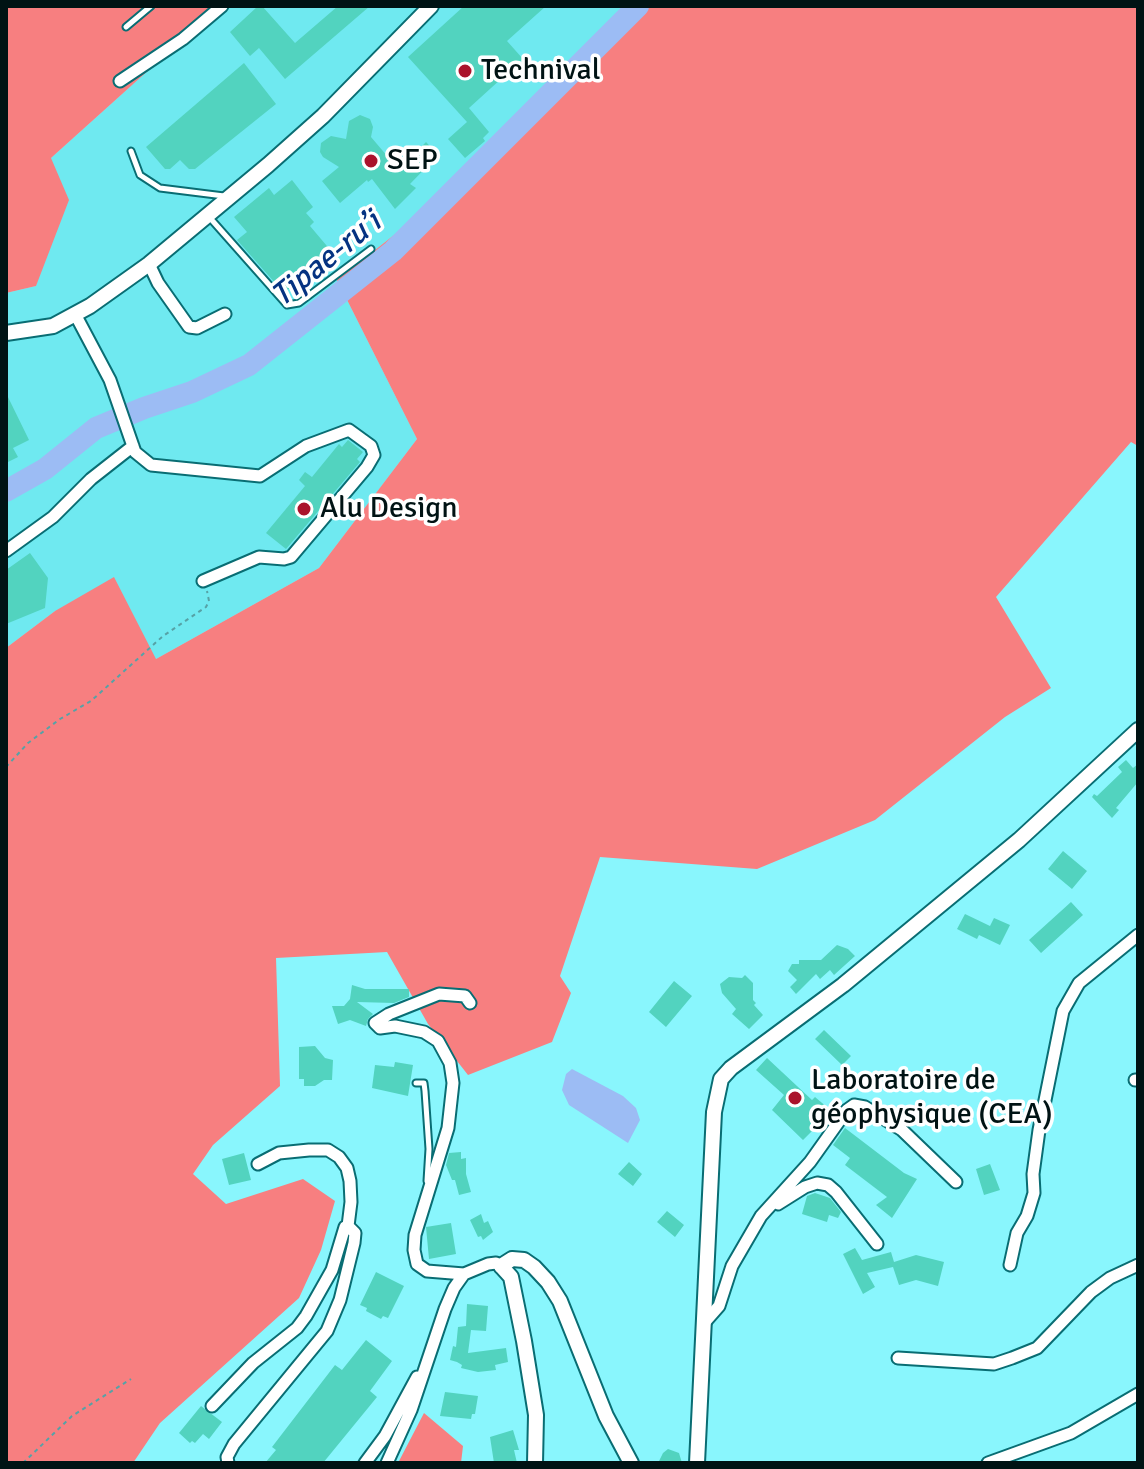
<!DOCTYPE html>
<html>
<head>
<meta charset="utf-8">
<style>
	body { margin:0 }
	#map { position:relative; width:1144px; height:1469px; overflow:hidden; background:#89f6fd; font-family:Signika,sans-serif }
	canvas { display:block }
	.frame { position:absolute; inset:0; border:8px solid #001314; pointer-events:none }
</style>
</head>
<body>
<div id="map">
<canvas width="1144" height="1469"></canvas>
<div class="frame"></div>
</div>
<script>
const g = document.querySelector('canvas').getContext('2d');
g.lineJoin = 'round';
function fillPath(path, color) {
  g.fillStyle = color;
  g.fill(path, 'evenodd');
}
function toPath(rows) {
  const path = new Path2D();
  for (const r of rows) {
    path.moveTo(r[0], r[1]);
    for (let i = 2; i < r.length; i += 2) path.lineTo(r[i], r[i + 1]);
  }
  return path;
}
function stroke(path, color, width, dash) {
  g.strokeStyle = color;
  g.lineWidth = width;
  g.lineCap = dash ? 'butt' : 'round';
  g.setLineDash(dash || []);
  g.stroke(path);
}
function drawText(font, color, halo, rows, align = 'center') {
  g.font = font + ' Signika,sans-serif';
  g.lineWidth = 7;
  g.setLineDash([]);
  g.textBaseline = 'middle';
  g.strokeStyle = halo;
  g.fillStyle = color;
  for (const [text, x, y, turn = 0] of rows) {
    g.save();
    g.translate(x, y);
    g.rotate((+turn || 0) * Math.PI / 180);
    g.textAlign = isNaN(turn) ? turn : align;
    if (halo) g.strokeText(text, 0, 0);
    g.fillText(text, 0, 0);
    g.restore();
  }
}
const built = toPath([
	[220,6,624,6,451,190,337,280,417,439,319,568,156,659,55,611,6,648,6,293,36,286,51,158]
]);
const forest = toPath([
	[6,6,220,6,51,158,69,200,36,286,6,293],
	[624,6,1138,6,1138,446,1131,442,996,597,1051,688,1005,717,875,820,757,869,600,857,560,976,571,993,552,1042,468,1075,428,1024,387,952,276,958,280,1086,213,1145,193,1174,226,1204,303,1179,335,1201,321,1250,299,1298,160,1423,133,1463,6,1463,6,648,55,611,114,577,156,659,319,568,417,439,337,280,451,190],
	[424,1413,463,1446,461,1463,398,1463]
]);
const water = toPath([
	[572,1069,623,1096,636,1108,640,1120,628,1143,569,1105,562,1090,566,1074]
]);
const river = toPath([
	[6,491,45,469,96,428,144,408,192,392,249,365,393,251,638,6]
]);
const building = toPath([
	[258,6,262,6,295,43,338,6,370,6,285,79,259,48,250,56,230,32],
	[464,6,546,6,507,41,523,59,469,108,489,132,483,138,485,141,465,158,448,139,467,122,408,57],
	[244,63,276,104,195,169,189,169,180,160,170,169,165,169,146,147],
	[360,115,370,119,373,127,371,137,399,170,426,142,438,155,410,184,416,188,395,209,372,179,368,182,367,180,340,203,322,181,339,167,323,157,320,152,321,143,331,136,346,139,349,121],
	[292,180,313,207,306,213,314,222,310,226,332,252,284,293,237,240,247,232,234,217,269,188,274,195],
	[6,393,29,440,13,448,18,457,6,463],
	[348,440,363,452,357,459,360,462,286,549,266,533,305,486,299,480,305,472,312,477,339,444,342,447],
	[30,553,48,578,45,608,6,624,6,570],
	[1126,760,1133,768,1138,764,1138,782,1116,808,1119,810,1112,818,1092,797,1094,794,1097,796,1122,772,1118,767],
	[1063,851,1087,871,1072,889,1048,869],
	[1071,902,1083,915,1041,953,1029,940],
	[965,914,990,926,994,918,1010,925,1000,945,979,935,977,939,957,929],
	[837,945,848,949,855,956,834,975,830,970,820,979,816,974,796,994,790,987,797,980,788,971,792,964,799,964,799,960,821,960],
	[745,975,753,983,753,1000,756,1003,754,1005,763,1015,749,1029,732,1014,736,1009,722,993,720,984,729,977,742,978],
	[674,981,692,996,666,1027,649,1012],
	[352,985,365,989,409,989,409,997,394,1003,357,1002,373,1014,368,1019,366,1026,350,1020,338,1024,332,1006,344,1006,350,999],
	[824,1030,851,1056,842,1065,815,1039],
	[315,1046,325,1058,333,1060,332,1080,324,1080,315,1086,304,1086,304,1079,299,1079,299,1047],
	[767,1058,812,1100,815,1097,828,1108,810,1126,814,1129,803,1140,772,1110,784,1095,756,1070],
	[395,1062,413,1065,408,1096,372,1088,375,1065,394,1067],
	[845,1128,904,1173,917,1179,892,1218,876,1205,887,1197,845,1165,850,1158,833,1145],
	[461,1152,461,1159,466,1158,466,1174,471,1192,459,1195,455,1180,452,1180,446,1165,449,1153],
	[244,1153,251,1180,229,1185,222,1159],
	[629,1162,642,1174,633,1186,618,1174],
	[990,1164,1000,1190,984,1195,976,1169],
	[815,1193,830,1198,841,1212,838,1218,829,1215,827,1222,802,1214,807,1196],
	[667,1211,684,1225,675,1237,657,1222],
	[481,1214,484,1223,488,1221,493,1232,483,1240,481,1236,478,1237,470,1220],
	[451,1223,456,1254,429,1259,426,1227],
	[855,1248,862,1260,891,1252,894,1262,916,1255,944,1262,938,1286,916,1280,899,1285,893,1267,867,1273,875,1287,863,1294,843,1254],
	[376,1272,404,1286,388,1318,383,1316,381,1319,366,1311,367,1308,360,1305],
	[467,1304,488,1306,486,1331,471,1330,468,1353,506,1348,508,1362,495,1365,496,1370,478,1372,461,1368,462,1365,457,1362,450,1360,453,1346,456,1347,458,1327,466,1326],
	[366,1340,392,1361,370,1391,377,1397,323,1463,265,1463,276,1450,272,1447,335,1365,342,1370],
	[445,1392,478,1396,475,1414,472,1414,471,1419,440,1416],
	[201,1406,222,1422,209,1439,203,1434,195,1443,192,1441,190,1443,179,1433],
	[513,1430,519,1450,514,1450,517,1463,494,1463,490,1437],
	[668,1449,679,1453,682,1463,658,1463,663,1453]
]);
const path = toPath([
	[6,767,28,743,60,719,91,701,163,636,206,607,209,601,207,591],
	[23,1463,72,1416,131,1379]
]);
const service = toPath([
	[126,27,151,6],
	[131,151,140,175,160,188,224,196],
	[210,218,287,305,299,303,371,249],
	[416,1083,424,1083,425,1091,429,1149,427,1181]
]);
const minor = toPath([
	[120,81,183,39,222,6],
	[149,264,158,283,189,327,197,328,225,314],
	[75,314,110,380,135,452,151,465,260,476,306,446,349,430,371,446,374,455,367,467,291,557,284,559,259,557,203,581],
	[6,551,53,517,91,479,133,446],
	[470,1003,465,996,439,994,389,1014,375,1023,380,1028,395,1026,424,1032,438,1041,450,1063,453,1083,448,1128,415,1235,414,1250,417,1264,427,1271,464,1274,488,1264,496,1263,501,1266],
	[1135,1080,1138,1080],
	[258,1164,279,1153,309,1150,328,1150,339,1157,347,1168,350,1181,351,1202,348,1226],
	[778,1204,805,1187,817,1183,828,1185,836,1192,877,1244],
	[1010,1265,1017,1233,1027,1216,1034,1193,1033,1174,1039,1130,1063,1011,1079,983,1138,935],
	[704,1323,719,1306,732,1266,761,1216,810,1162,847,1110,854,1105,865,1107,902,1130,956,1182],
	[898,1358,994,1364,1012,1358,1037,1348,1091,1292,1110,1278,1138,1265],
	[212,1406,253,1363,297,1328,306,1316,332,1270,345,1227,348,1226,355,1233,354,1243,340,1300,327,1331,234,1444,227,1457,228,1463],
	[365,1463,385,1436,417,1377],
	[387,1463,411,1410,445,1309,454,1288,464,1274],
	[988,1463,1071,1433,1138,1394]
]);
const tertiary = toPath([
	[501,1266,512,1259,524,1260,534,1267,548,1282,560,1301,606,1416,631,1463],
	[697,1463,714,1112,721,1079,731,1068,843,985,1019,840,1138,730]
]);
const secondary = toPath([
	[6,333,53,326,90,306,149,264,268,165,323,116,431,6],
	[501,1266,511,1277,524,1341,536,1415,535,1463]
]);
const markers = [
	[465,71,8,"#aa132b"],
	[371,161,8,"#aa132b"],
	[304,509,8,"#aa132b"],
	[795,1098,8,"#aa132b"]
];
const poiNames = [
	["Technival",481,71],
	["SEP",387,161],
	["Alu Design",320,509],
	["Laboratoire de",811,1081],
	["géophysique (CEA)",811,1115]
];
const waterNames = [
	["Tipae-ru’i",327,260,-39]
];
fillPath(built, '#6fe9f0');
fillPath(forest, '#f77f80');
fillPath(water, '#9cbcf4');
stroke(river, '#9cbcf4', 22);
fillPath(building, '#52d3bf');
stroke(service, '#096d73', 9);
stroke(minor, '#096d73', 15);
stroke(tertiary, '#096d73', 18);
stroke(secondary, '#096d73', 18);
stroke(path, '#56a2a6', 2, [4, 4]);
stroke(service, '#fff', 5);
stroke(minor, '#fff', 11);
stroke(tertiary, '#fff', 14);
stroke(secondary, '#fff', 14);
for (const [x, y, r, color] of markers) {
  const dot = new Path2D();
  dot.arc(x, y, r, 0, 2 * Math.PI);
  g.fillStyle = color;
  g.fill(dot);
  stroke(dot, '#fff', 3);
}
drawText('30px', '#001314', '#fff', poiNames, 'left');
drawText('italic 32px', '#053281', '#fff', waterNames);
</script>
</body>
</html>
